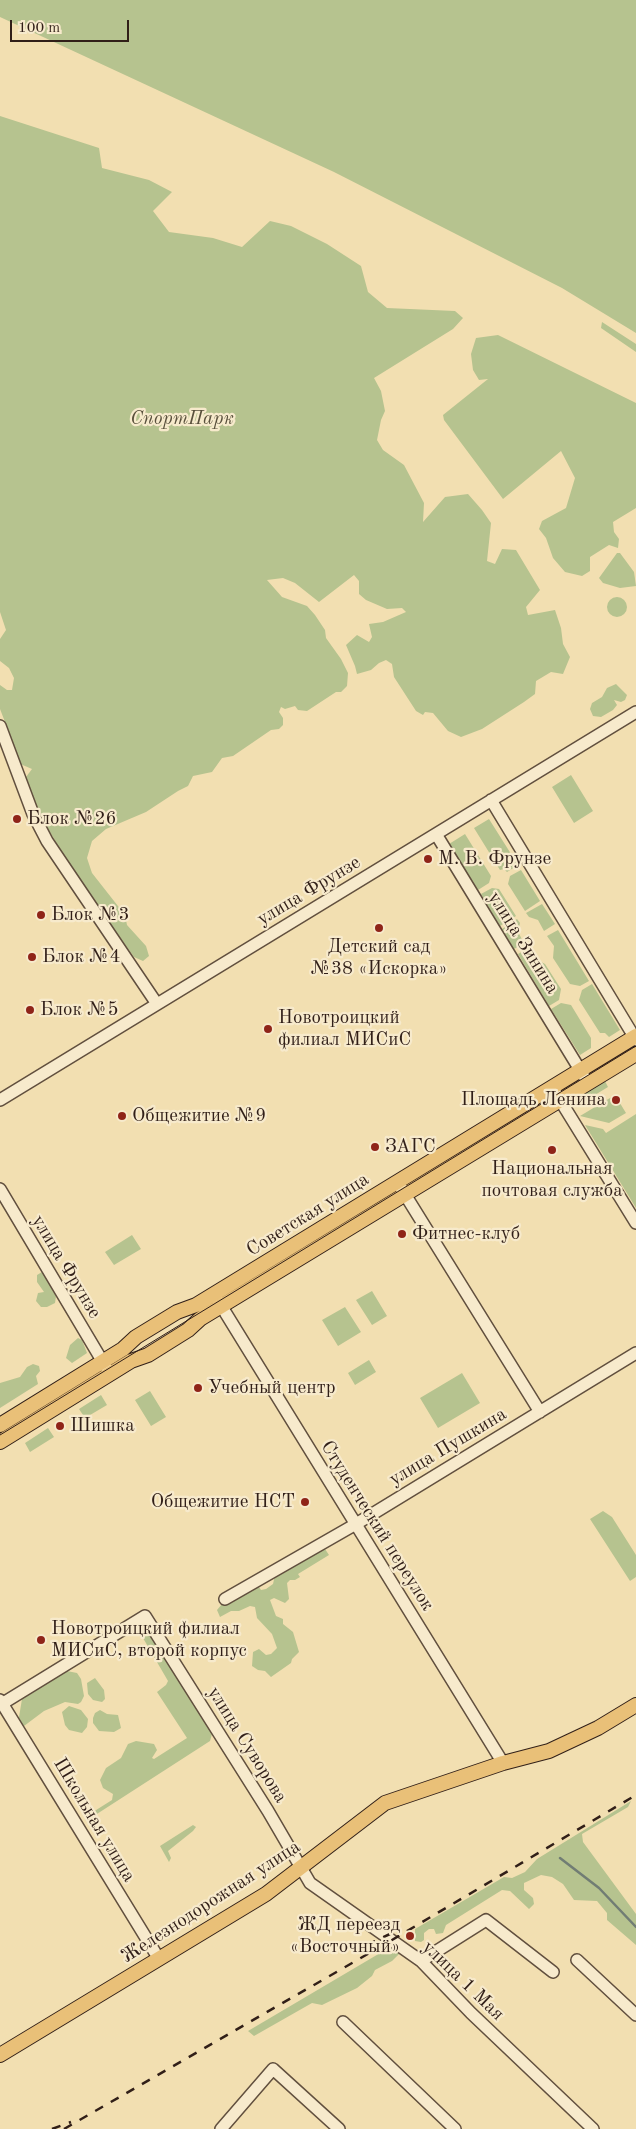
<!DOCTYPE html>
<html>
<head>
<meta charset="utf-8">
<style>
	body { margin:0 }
	#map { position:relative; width:636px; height:2129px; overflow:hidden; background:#f2dfb1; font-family:"Old Standard TT",serif }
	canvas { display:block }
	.scale { position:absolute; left:10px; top:20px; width:119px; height:22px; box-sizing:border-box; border:2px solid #311f18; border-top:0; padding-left:6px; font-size:15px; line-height:18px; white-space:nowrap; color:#311f18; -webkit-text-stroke:4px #f7eacc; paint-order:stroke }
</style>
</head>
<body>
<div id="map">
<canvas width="636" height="2129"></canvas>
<div class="scale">100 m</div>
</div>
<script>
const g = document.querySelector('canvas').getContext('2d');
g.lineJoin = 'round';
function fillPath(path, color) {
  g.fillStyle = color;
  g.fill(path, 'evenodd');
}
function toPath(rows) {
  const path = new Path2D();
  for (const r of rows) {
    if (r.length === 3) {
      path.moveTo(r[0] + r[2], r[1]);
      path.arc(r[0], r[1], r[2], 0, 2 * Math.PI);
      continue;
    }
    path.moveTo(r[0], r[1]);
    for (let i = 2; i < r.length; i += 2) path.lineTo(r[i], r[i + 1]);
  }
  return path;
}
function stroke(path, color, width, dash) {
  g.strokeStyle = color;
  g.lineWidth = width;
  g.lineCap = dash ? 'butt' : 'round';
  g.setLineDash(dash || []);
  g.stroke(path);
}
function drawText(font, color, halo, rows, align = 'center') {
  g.font = font + ' "Old Standard TT",serif';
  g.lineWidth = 4.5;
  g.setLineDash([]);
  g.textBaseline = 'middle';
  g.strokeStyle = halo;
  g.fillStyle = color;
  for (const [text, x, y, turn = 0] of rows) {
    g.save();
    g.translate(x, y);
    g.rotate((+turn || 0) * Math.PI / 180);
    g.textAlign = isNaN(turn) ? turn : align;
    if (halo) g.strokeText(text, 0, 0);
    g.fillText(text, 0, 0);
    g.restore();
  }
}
const green = toPath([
	[0,0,636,0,636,333,562,288,334,172,0,17],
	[0,116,99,148,102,168,149,180,172,192,153,211,169,232,213,238,242,247,270,221,291,226,327,244,361,266,368,292,387,308,455,311,463,318,453,329,374,378,381,391,385,411,381,420,377,440,383,450,404,465,424,503,423,522,445,497,468,494,482,510,491,523,487,561,495,564,502,549,516,550,540,590,526,607,528,615,555,610,561,628,563,644,570,657,563,674,551,672,536,681,535,694,524,702,482,729,461,737,448,731,433,713,425,712,423,715,416,711,394,677,392,664,386,660,379,663,371,670,357,674,355,666,346,645,357,635,369,642,372,637,369,624,383,622,406,612,402,608,387,609,366,600,359,594,359,581,354,575,319,602,295,583,283,578,267,580,282,597,307,606,315,615,325,630,326,638,341,659,348,673,347,686,341,692,336,692,307,711,298,710,295,706,285,709,281,707,279,712,283,718,283,725,279,729,271,730,233,756,222,758,212,772,193,776,188,786,178,791,146,812,106,829,92,841,87,858,92,873,125,915,127,925,146,946,149,956,143,961,134,957,76,877,32,801,26,787,26,777,32,769,18,763,17,753,0,709,0,685,7,690,12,690,14,678,9,668,0,661,0,639,6,630,0,612],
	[602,322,636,344,636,352,601,328],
	[498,335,636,403,636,508,613,522,614,532,619,539,618,548,609,545,590,557,590,571,582,576,565,572,553,558,546,538,539,529,542,521,566,508,575,478,561,451,503,499,444,420,443,415,488,379,479,380,473,370,471,354,476,338],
	[617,553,620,553,634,572,636,586,620,588,603,583,599,578],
	[617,607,10],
	[616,684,627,695,625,700,621,702,614,700,617,705,613,710,601,717,593,716,590,709,592,703,602,697,607,688],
	[571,775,593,811,574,823,552,787],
	[489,819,518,865,507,872,504,869,500,870,474,828],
	[465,834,491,876,489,883,478,890,449,844],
	[521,870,540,901,525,911,508,884,510,876],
	[492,888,499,889,516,916,500,926,481,894],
	[542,904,555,924,544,931,538,920,529,917,526,913],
	[517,919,520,923,518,932,524,943,514,949,502,929],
	[558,930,589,981,580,986,570,984,553,958,554,946,547,936],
	[528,948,534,958,545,964,561,989,559,1000,549,1006,518,954],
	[592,984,620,1030,609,1037,605,1033,600,1033,579,1000,582,990],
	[561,1003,571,1005,591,1038,591,1048,580,1055,551,1009],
	[605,1081,608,1087,575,1107,571,1102],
	[615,1095,626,1113,609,1123,580,1116],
	[636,1114,636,1208,585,1125,603,1129,606,1133],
	[132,1235,141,1249,114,1265,105,1252],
	[42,1272,56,1296,55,1303,47,1307,41,1307,36,1301,38,1293,44,1292,37,1282,37,1275],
	[372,1291,387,1316,372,1325,356,1300],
	[345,1307,361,1332,338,1346,322,1320],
	[78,1338,82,1340,87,1353,72,1363,66,1358,70,1345],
	[369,1360,376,1372,355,1385,348,1373],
	[33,1364,39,1366,40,1371,36,1376,38,1384,0,1408,0,1383,20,1377,27,1367],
	[462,1373,480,1403,438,1428,420,1398],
	[150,1391,166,1417,151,1426,135,1400],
	[101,1395,107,1405,85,1418,79,1409],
	[48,1428,54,1437,30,1452,25,1443],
	[603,1511,612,1517,636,1555,636,1577,630,1581,590,1519],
	[323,1546,329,1555,298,1574,300,1577,295,1580,290,1580,287,1583,289,1599,285,1603,274,1598,270,1600,276,1616,283,1619,283,1624,293,1632,299,1652,292,1659,291,1663,271,1677,265,1671,258,1670,252,1666,253,1652,259,1649,266,1655,271,1654,277,1648,272,1634,257,1618,255,1607,250,1606,239,1611,231,1611,220,1617,217,1610,222,1604,257,1584,261,1590,266,1589,273,1584,275,1575],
	[149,1633,212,1734,210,1741,86,1821,85,1817,112,1800,113,1794,103,1788,100,1780,106,1768,121,1758,128,1744,136,1741,154,1744,157,1750,152,1758,154,1759,187,1738,157,1692,166,1685,168,1681,143,1638],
	[67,1671,77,1673,81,1679,84,1696,81,1702,78,1704,65,1702,44,1711,24,1726,18,1723,22,1699],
	[95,1678,104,1690,105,1699,102,1702,93,1700,88,1694,87,1683],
	[69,1706,81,1710,88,1719,87,1727,82,1733,69,1730,65,1725,62,1712],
	[100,1710,107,1714,118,1715,121,1728,114,1732,99,1731,93,1723,93,1718,95,1713],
	[631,1801,628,1807,582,1834,583,1842,636,1914,636,1945,607,1920,607,1913,597,1901,574,1900,563,1884,552,1877,541,1875,524,1883,524,1890,533,1898,534,1904,529,1909,510,1891,502,1890,446,1925,443,1933,436,1934,434,1929,429,1929,424,1933,424,1940,421,1942,415,1941,415,1929,504,1877,512,1878,525,1872,537,1859],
	[193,1825,196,1827,193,1831,168,1851,171,1858,169,1862,160,1846],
	[392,1946,399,1954,392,1961,375,1970,372,1976,357,1988,322,2005,312,2003,254,2036,248,2031]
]);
const stream = toPath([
	[560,1858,599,1888,636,1927]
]);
const minor = toPath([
	[0,726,33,814,47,841,157,1004],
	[491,800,636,1040],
	[436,834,588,1083],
	[552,1087,636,1223],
	[0,1100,636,712],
	[401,1188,540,1412],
	[0,1189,110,1374],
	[217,1299,503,1763],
	[225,1599,356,1524,636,1353],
	[0,1700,159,1959],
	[0,1705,145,1616,268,1811,310,1883,421,1961,471,2013,593,2129],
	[577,1960,636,2015],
	[421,1961,486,1920,553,1972],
	[343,2022,455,2129],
	[221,2129,273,2069,339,2129]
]);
const major = toPath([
	[0,1425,123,1349,136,1337,177,1312,196,1305,636,1036],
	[0,1442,131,1361,148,1355,188,1330,200,1319,636,1054],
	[0,2055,266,1894,385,1803,503,1763,549,1751,598,1728,636,1705]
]);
const tram = toPath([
	[0,1435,636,1046]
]);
const rail = toPath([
	[367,1945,390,1934],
	[52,2129,71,2122],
	[64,2129,392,1940,636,1795]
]);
const markers = [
	[17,819,5,"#8f2418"],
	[428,859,5,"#8f2418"],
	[41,915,5,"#8f2418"],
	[379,928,5,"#8f2418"],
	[32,957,5,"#8f2418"],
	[30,1010,5,"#8f2418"],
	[268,1029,5,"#8f2418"],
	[616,1100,5,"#8f2418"],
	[122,1116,5,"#8f2418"],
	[375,1147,5,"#8f2418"],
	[552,1150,5,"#8f2418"],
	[402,1234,5,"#8f2418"],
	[198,1388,5,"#8f2418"],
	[60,1426,5,"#8f2418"],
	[305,1502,5,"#8f2418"],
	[41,1640,5,"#8f2418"],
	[410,1936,5,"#8f2418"]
];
const parkNames = [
	["СпортПарк",182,419]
];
const poiNames = [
	["Блок №26",27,819],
	["М. В. Фрунзе",438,859],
	["Блок №3",51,915],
	["Детский сад",379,947,"center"],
	["№38 «Искорка»",379,969,"center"],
	["Блок №4",42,957],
	["Блок №5",40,1010],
	["Новотроицкий",278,1018],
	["филиал МИСиС",278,1040],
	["Площадь Ленина",606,1100,"right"],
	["Общежитие №9",132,1116],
	["ЗАГС",385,1147],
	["Национальная",552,1169,"center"],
	["почтовая служба",552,1191,"center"],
	["Фитнес-клуб",412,1234],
	["Учебный центр",208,1388],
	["Шишка",70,1426],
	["Общежитие НСТ",295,1502,"right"],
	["Новотроицкий филиал",51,1629],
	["МИСиС, второй корпус",51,1651],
	["ЖД переезд",400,1925,"right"],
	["«Восточный»",400,1947,"right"]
];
const streetNames = [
	["улица Фрунзе",309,891,-31],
	["улица Зинина",523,943,58],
	["Советская улица",308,1215,-32],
	["улица Фрунзе",66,1267,59],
	["улица Пушкина",448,1447,-31],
	["Студенческий переулок",377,1526,58],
	["улица Суворова",247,1745,58],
	["Школьная улица",94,1820,59],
	["Железнодорожная улица",211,1902,-33],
	["улица 1 Мая",463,1981,44]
];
fillPath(green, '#b6c38f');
stroke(stream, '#717d74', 2.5);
stroke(minor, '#614f3e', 14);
stroke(major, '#311f18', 16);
stroke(minor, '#f7eacc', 11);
stroke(major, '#e9c078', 14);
stroke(tram, '#311f18', 1);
stroke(rail, '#311f18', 2.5, [9, 9]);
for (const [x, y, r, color] of markers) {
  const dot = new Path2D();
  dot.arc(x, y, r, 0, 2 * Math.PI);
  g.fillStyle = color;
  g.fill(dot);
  stroke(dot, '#f7eacc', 2);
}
drawText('italic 19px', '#59503c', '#f7eacc', parkNames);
drawText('19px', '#311f18', '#f7eacc', poiNames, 'left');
drawText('19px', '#311f18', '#f7eacc', streetNames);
</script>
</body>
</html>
